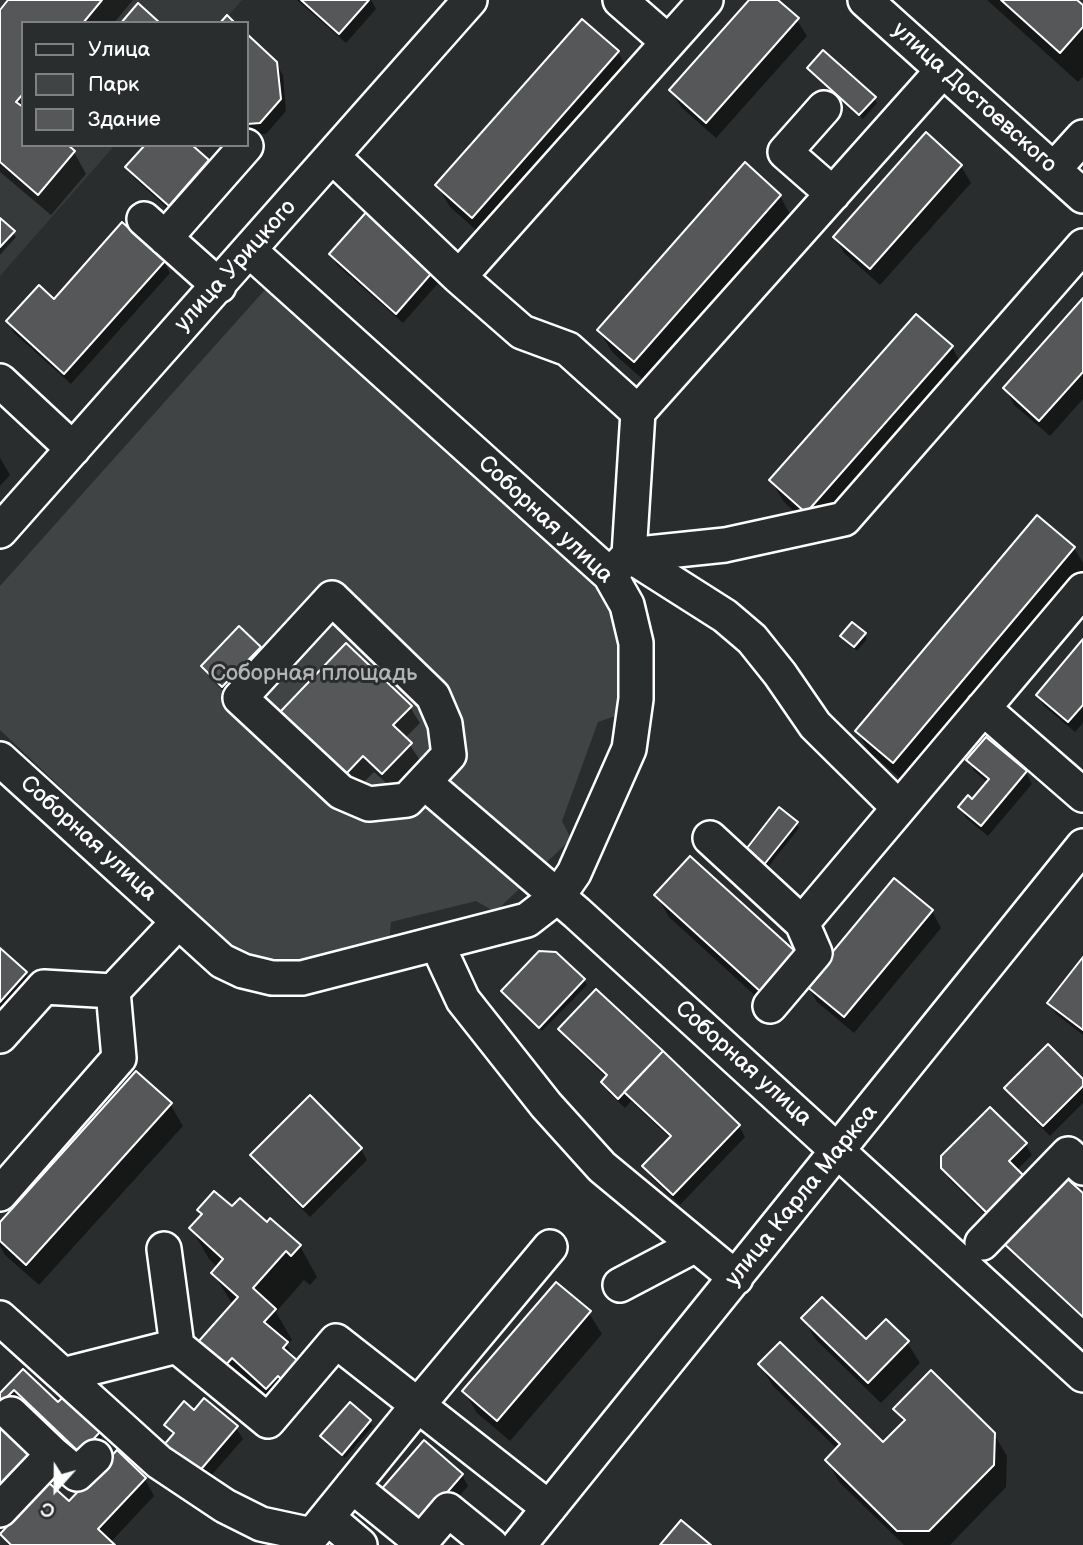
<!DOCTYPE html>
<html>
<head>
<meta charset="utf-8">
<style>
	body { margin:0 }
	#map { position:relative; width:1083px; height:1545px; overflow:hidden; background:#2a2d2e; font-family:"Balsamiq Sans",sans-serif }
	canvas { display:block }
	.legend { position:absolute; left:21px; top:21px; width:228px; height:126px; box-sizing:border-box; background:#2a2d2e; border:2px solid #7f8182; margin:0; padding:9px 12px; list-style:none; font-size:21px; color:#fff }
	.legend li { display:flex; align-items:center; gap:14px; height:35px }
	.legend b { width:35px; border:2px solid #7f8182 }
	.north { position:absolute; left:21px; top:1454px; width:70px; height:70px; -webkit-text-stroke:5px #2a2d2e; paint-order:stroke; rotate:201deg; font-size:19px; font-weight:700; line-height:28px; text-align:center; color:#fff }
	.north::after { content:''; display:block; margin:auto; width:24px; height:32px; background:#fff; clip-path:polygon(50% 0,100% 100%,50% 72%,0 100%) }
</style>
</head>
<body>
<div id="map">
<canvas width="1083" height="1545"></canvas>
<ul class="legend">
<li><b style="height:9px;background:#2a2d2e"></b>Улица</li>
<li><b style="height:19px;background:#414445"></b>Парк</li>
<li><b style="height:19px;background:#555758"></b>Здание</li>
</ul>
<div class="north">С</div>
</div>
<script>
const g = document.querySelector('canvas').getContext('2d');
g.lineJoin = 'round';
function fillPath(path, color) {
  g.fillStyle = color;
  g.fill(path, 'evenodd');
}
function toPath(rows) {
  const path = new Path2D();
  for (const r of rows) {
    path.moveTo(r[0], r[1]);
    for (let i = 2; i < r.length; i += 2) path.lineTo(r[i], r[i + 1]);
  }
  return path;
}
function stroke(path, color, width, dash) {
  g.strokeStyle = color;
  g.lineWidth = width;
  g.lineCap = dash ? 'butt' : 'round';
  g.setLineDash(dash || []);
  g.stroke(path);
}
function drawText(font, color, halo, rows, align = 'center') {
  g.font = font + ' "Balsamiq Sans",sans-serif';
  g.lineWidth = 6;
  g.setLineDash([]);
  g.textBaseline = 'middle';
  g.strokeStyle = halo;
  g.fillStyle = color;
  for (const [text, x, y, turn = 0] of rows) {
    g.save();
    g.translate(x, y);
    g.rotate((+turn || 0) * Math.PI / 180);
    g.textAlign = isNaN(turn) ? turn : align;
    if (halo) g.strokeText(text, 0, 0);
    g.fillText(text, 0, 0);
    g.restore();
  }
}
const built = toPath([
	[0,0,242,0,222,23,23,23,23,145,115,145,0,276]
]);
const green = toPath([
	[271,283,588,578,608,605,619,632,623,660,618,715,598,722,562,821,571,839,495,912,476,901,391,922,389,942,294,964,267,964,244,955,217,935,0,730,0,586]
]);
const shadow = toPath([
	[10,0,133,0,114,23,23,23,23,145,74,152,86,174,51,215,0,172,0,12],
	[297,0,371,0,376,9,346,43],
	[751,0,775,0,797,20,807,36,716,138,681,107,671,90],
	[987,0,1074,0,1083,8,1083,77,1078,82],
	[247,36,276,64,283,75,286,111,266,134,247,134],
	[618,52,630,74,485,238,450,207,437,185],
	[809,68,874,98,877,103,863,119],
	[189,145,208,162,214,172,176,216,134,178,128,167],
	[961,166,971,183,880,285,844,253,835,237],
	[780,196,792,218,647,383,612,352,599,330],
	[369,211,441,280,403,323,337,265,331,254],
	[0,220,16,237,0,255],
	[122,225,164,262,170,273,71,384,14,333,8,322,54,301],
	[1083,300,1083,399,1050,436,1014,405,1005,388],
	[952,347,964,369,819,534,784,502,771,481],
	[0,458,10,475,0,486],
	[1074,548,1083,563,1083,574,906,783,870,753,857,731],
	[864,634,867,639,857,651,842,636],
	[1083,642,1083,723,1075,732,1044,706,1038,695],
	[259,648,266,659,229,697,209,677,203,666],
	[410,707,420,723,405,738,420,760,393,789,374,772,356,790,291,729,282,712],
	[986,739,1026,773,1032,784,988,836,966,818,960,807,972,802,988,783,974,771,968,760],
	[796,823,799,828,762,875,745,862],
	[690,858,774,1013,669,917,656,895],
	[932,911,941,928,854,1033,817,1002,807,985],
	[0,951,25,973,38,995,0,1037],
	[1083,960,1083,1035,1056,1014,1050,1003],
	[584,980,587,985,542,1031,503,992],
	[561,1030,739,1126,745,1137,680,1205,651,1177,644,1166,670,1138,631,1101,625,1108,609,1093,603,1082,607,1078,567,1040],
	[1083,1081,1083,1103,1050,1136,1013,1099,1007,1089],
	[170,1104,183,1126,39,1285,5,1255,0,1246,0,1225],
	[1025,1144,1032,1155,1016,1171,997,1226,949,1179,943,1167],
	[361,1149,367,1160,310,1217,259,1166,252,1155],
	[1083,1196,1083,1318,1002,1240],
	[232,1209,267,1225,300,1246,317,1277,310,1285,304,1280,276,1312,292,1340,287,1345,315,1393,300,1409,296,1406,284,1419,217,1373,233,1305,213,1273,218,1268,209,1259,191,1228,203,1215,200,1210],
	[589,1313,602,1334,510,1441,477,1413,464,1391],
	[803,1318,866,1342,907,1342,920,1363,881,1403,816,1340],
	[760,1365,883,1445,904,1424,895,1409,994,1434,1007,1456,1006,1487,950,1545,904,1545,839,1482,827,1460,837,1449,773,1386],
	[23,1372,58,1405,64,1398,100,1432,102,1437,84,1457,17,1394,0,1412,0,1396],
	[350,1404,373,1426,345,1458,322,1437],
	[194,1412,236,1428,243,1439,204,1484,166,1425],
	[424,1442,462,1475,468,1486,425,1536],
	[145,1479,154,1496,110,1543,112,1545,8,1545,1,1533,69,1503]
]);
const building = toPath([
	[8,0,102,0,83,23,23,23,23,94,16,102,23,107,23,145,68,145,75,151,38,195,0,162,0,10,8,0],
	[301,0,369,0,339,34,301,0],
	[749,0,778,0,799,18,706,123,669,90,749,0],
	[1001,0,1077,0,1083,5,1083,27,1060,53,1001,0],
	[138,3,160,23,121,23,138,3],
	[227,15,235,23,220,23,227,15],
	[582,19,619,51,472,218,435,185,582,19],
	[247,34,277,62,281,99,260,123,247,124,247,34],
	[823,50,876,97,859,115,807,68,823,50],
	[926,132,962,165,870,269,833,237,926,132],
	[145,145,192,145,209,160,169,206,125,167,145,145],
	[745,162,781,195,634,362,597,330,745,162],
	[369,209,436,268,396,314,329,254,369,209],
	[0,218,15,231,0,247,0,218],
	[122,222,165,261,64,374,6,321,39,285,54,299,122,222],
	[1083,298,1083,372,1039,421,1003,388,1083,298],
	[916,314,953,346,806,513,769,480,916,314],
	[1037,515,1075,547,893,763,855,731,1037,515],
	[852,622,866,633,854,647,840,636,852,622],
	[239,626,261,647,222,687,201,666,239,626],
	[1083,639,1083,705,1068,722,1036,695,1083,639],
	[346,643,412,706,393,725,412,743,382,774,363,756,345,775,280,712,346,643],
	[986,737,1027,771,981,826,958,807,968,795,972,799,989,779,966,760,986,737],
	[779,807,798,822,759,871,740,857,779,807],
	[690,856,797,953,761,992,654,895,690,856],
	[894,878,933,910,844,1017,805,985,894,878],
	[0,948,27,972,0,1002,0,948],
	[539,951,556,952,585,979,539,1028,501,991,539,951],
	[1083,957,1083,1030,1047,1003,1083,957],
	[596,989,663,1051,618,1099,601,1082,607,1075,558,1029,596,989],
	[1048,1044,1083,1079,1083,1086,1043,1126,1004,1088,1048,1044],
	[663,1051,740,1125,673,1195,642,1166,671,1136,624,1092,663,1051],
	[136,1071,172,1103,26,1265,0,1241,0,1222,136,1071],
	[310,1095,362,1148,303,1207,250,1155,310,1095],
	[990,1107,1027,1143,1009,1161,1027,1179,990,1216,941,1168,941,1156,990,1107],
	[1062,1174,1083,1193,1083,1317,1000,1240,1062,1174],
	[214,1191,232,1206,240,1198,267,1222,270,1218,301,1245,291,1256,286,1251,253,1288,276,1309,264,1322,288,1342,283,1348,298,1361,282,1380,278,1376,266,1389,232,1358,225,1366,198,1342,238,1297,211,1273,223,1259,189,1228,202,1214,197,1210,214,1191],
	[556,1282,591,1311,497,1421,462,1391,556,1282],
	[822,1297,866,1339,886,1319,909,1341,868,1383,801,1318,822,1297],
	[780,1342,883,1442,905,1420,893,1409,931,1370,995,1433,994,1465,929,1531,897,1531,825,1460,840,1444,758,1364,780,1342],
	[23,1369,58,1402,64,1396,101,1431,80,1453,14,1390,0,1404,0,1393,23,1369],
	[204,1398,238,1426,197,1474,163,1446,174,1433,164,1425,184,1401,194,1410,204,1398],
	[350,1402,371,1420,342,1455,320,1436,350,1402],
	[0,1427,31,1457,0,1489,0,1427],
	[424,1440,463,1474,418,1526,379,1492,424,1440],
	[117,1450,146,1478,98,1529,115,1545,11,1545,0,1534,48,1482,69,1501,117,1450],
	[681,1520,711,1545,660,1545,681,1520]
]);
const minor = toPath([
	[620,0,668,42],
	[865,0,1083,196],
	[824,108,785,152,833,194],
	[333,157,459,277,522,332,568,349,638,412],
	[1054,169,1083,137],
	[144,219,219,286],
	[165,238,246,146],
	[459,277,706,0],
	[0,381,73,449],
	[0,531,470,0],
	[629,555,725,545,844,519,1083,246],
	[629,555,725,616,752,639,780,674,815,725,899,808],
	[610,575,629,555,638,412,943,70],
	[332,598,433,696,445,724,449,755,407,800,369,804,341,792,240,698,332,598],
	[983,708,1083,795],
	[0,759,222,961,243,971,272,978,302,978,527,920,558,896,574,873,629,749,636,699,636,643,627,605,610,575,250,251],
	[424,782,577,913,1083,1375],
	[710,838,802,923],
	[437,944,463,1000,546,1105,602,1167,736,1278],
	[770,1006,815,953,802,923,1083,590],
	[0,1036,44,987,113,991],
	[0,1194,119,1058,113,991,178,922],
	[982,1243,1068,1154,1083,1168],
	[164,1249,177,1346,268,1421,336,1341,549,1508],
	[620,1285,696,1245],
	[0,1318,159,1462,225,1506,261,1524,312,1535],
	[63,1375,177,1346],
	[53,1454,77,1474,95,1457],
	[352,1486,421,1542,448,1510,491,1545],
	[0,1510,53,1454,11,1414],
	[327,1517,418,1405,550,1247],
	[314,1533,327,1517,360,1545],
	[519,1545,1083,846]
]);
const streetNames = [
	["улица Достоевского",974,98,42],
	["улица Урицкого",236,266,-48],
	["Соборная улица",545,520,43],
	["Соборная улица",88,839,42],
	["Соборная улица",743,1064,42],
	["улица Карла Маркса",802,1196,-51]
];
const parkNames = [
	["Соборная площадь",314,674]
];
fillPath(built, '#373a3b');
fillPath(green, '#414445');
fillPath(shadow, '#0007');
fillPath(building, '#555758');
stroke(building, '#fff', 2);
stroke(minor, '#fff', 38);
stroke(minor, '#2a2d2e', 33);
drawText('23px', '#fff', '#2a2d2e', streetNames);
drawText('23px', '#b3b4b5', '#2a2d2e', parkNames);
</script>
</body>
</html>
